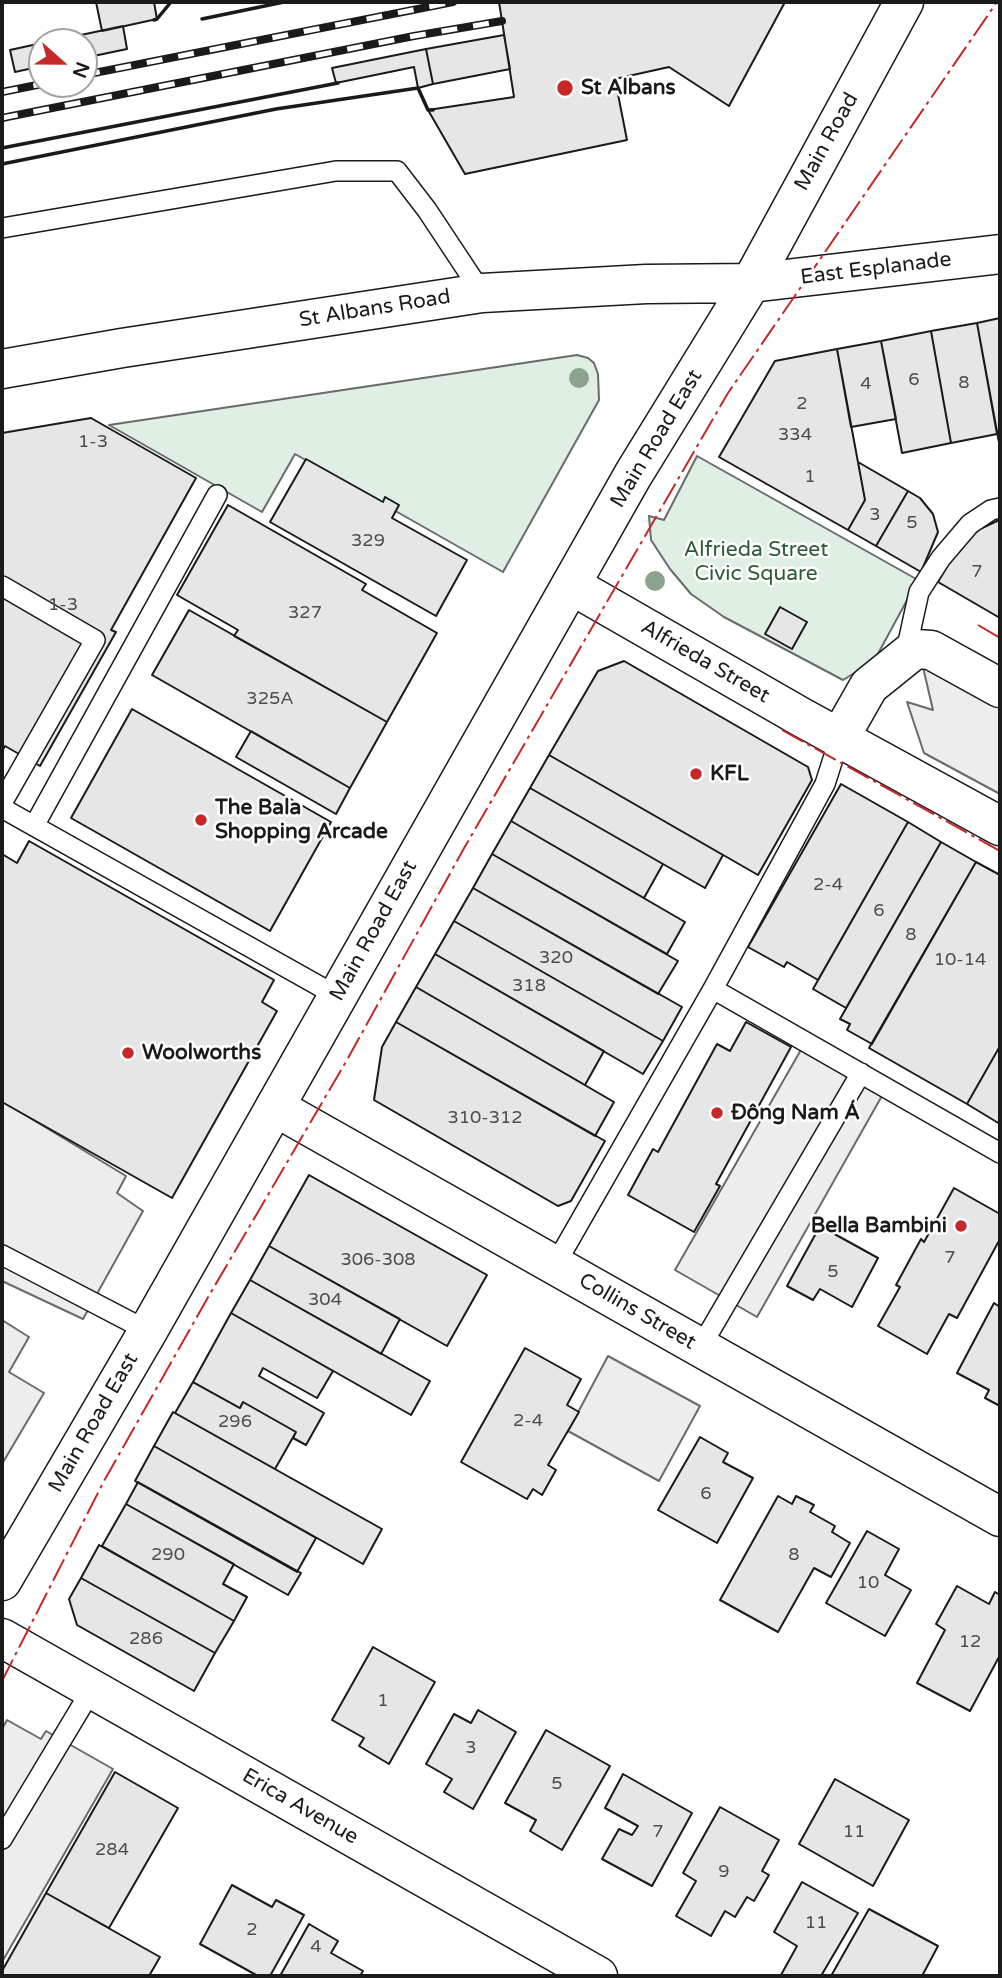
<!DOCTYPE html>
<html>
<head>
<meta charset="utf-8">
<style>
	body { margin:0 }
	#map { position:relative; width:1002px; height:1978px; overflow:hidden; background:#fff; font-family:"Varela Round",sans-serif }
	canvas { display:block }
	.frame { position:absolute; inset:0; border:4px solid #1a1a1a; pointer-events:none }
	.north { position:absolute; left:28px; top:28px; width:70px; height:70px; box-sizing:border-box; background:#fff; border:2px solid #a3a3a3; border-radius:50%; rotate:111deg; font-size:19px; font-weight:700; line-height:28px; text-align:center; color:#1a1a1a }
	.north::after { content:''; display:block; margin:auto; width:24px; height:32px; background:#c62828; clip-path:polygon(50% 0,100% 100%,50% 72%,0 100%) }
</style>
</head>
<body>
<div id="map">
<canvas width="1002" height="1978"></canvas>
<div class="frame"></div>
<div class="north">N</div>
</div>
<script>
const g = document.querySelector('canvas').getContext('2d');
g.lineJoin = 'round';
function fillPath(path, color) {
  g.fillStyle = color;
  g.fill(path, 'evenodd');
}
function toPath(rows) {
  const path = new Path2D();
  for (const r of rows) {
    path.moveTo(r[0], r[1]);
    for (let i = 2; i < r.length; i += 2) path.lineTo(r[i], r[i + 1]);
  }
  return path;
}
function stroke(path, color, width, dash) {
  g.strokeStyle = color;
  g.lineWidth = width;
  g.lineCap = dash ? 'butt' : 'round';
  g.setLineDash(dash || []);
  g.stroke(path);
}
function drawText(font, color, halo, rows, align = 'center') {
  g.font = font + ' "Varela Round",sans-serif';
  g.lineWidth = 5;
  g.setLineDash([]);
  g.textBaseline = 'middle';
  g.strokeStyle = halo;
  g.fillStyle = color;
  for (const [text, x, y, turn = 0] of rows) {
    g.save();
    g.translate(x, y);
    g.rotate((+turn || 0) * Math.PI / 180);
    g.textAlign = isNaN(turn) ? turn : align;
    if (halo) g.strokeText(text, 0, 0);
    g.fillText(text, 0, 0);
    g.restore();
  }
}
const green = toPath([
	[577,355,588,358,594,363,598,374,599,400,503,572,295,454,262,512,109,425,577,355],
	[697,456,918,580,874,661,843,680,724,617,691,594,670,569,651,540,649,516,664,520,697,456]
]);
const parking = toPath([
	[922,663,1000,707,1000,794,924,753,907,702,933,710,922,663],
	[802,1048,883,1094,757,1317,675,1270,802,1048],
	[2,1101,126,1176,117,1193,143,1211,83,1319,2,1281,2,1101],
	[2,1320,29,1337,9,1372,44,1393,2,1464,2,1320],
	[608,1356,700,1406,659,1481,568,1431,608,1356],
	[7,1720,41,1739,46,1731,113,1769,2,1962,2,1729,7,1720]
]);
const building = toPath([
	[96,2,154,2,157,19,102,31,96,2],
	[499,2,785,2,729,106,669,67,615,79,627,140,465,174,428,110,514,97,499,2],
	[123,26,127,49,84,58,84,42,48,42,123,26],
	[504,35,510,69,433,84,426,49,504,35],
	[42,43,42,66,15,72,10,50,42,43],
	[426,49,433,84,418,88,414,67,336,83,332,68,426,49],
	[1000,318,1000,448,977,323,1000,318],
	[977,323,997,434,951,443,931,331,977,323],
	[931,331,951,443,902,453,881,341,931,331],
	[881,341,896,419,851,427,837,349,881,341],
	[837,349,865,500,848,530,719,457,775,361,837,349],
	[91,418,196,478,111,630,116,632,40,766,5,746,2,751,2,433,91,418],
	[306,459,383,502,385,497,399,505,392,518,467,560,436,616,270,522,306,459],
	[858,462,908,491,876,546,848,530,865,500,858,462],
	[908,491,920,498,933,514,938,532,921,572,876,546,908,491],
	[228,505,366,584,362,590,437,633,387,722,234,636,238,630,177,595,228,505],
	[997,521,1000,521,1000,618,938,582,953,556,965,541,980,529,997,521],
	[780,607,807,622,792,649,765,634,780,607],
	[189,610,387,722,350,788,152,675,189,610],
	[624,661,808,767,812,780,758,875,549,755,598,671,624,661],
	[132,709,331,822,270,931,71,818,132,709],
	[251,731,350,788,336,814,236,757,251,731],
	[549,755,723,855,705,888,530,788,549,755],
	[841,784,908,822,818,980,787,962,784,967,748,947,841,784],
	[530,788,663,864,644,898,511,821,530,788],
	[511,821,685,922,667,954,492,854,511,821],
	[908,822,941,842,846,1008,813,989,908,822],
	[29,841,274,980,262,1002,277,1011,172,1198,2,1102,2,854,17,863,29,841],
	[941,842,976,862,872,1044,847,1030,850,1024,840,1019,941,842],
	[492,854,678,961,658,994,473,888,492,854],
	[976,862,1000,875,1000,1046,967,1104,869,1048,976,862],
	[473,888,682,1007,663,1041,454,921,473,888],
	[454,921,663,1041,643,1074,435,954,454,921],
	[435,954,604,1051,585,1085,416,987,435,954],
	[416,987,614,1102,595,1136,396,1022,416,987],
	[396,1022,605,1141,571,1201,558,1206,374,1100,382,1047,396,1022],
	[746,1022,791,1047,716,1184,720,1186,694,1232,628,1195,653,1149,658,1152,717,1044,730,1051,746,1022],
	[1000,1046,1000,1124,967,1104,1000,1046],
	[309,1175,487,1275,447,1346,269,1246,309,1175],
	[954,1188,1000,1214,1000,1239,957,1318,949,1314,927,1354,878,1326,900,1287,896,1285,921,1239,924,1242,954,1188],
	[820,1226,878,1258,852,1307,820,1289,813,1300,787,1286,820,1226],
	[269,1246,400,1319,381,1354,250,1280,269,1246],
	[250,1280,430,1381,411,1415,231,1313,250,1280],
	[994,1303,1000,1307,1000,1406,985,1398,989,1390,957,1373,994,1303],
	[231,1313,333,1371,317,1398,263,1368,259,1376,324,1413,306,1445,293,1438,296,1432,243,1402,240,1408,193,1382,231,1313],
	[525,1348,581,1379,567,1405,579,1412,548,1465,556,1470,542,1495,533,1489,527,1499,461,1462,525,1348],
	[193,1382,240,1408,243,1402,296,1432,275,1469,175,1413,193,1382],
	[173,1412,382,1529,363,1564,154,1446,173,1412],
	[700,1437,728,1453,723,1462,753,1478,717,1543,658,1510,700,1437],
	[154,1446,316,1538,297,1572,135,1481,154,1446],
	[138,1482,301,1573,288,1595,126,1504,138,1482],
	[778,1496,792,1504,796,1496,814,1505,810,1512,835,1526,832,1532,850,1543,831,1577,814,1568,778,1632,720,1600,778,1496],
	[126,1504,234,1564,223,1584,247,1597,234,1621,102,1546,126,1504],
	[867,1531,899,1549,885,1575,911,1590,885,1636,826,1603,867,1531],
	[99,1545,234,1621,215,1653,81,1578,99,1545],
	[81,1578,215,1653,194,1691,77,1625,69,1599,81,1578],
	[957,1586,989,1604,995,1592,1000,1595,1000,1655,970,1711,917,1683,945,1630,936,1624,957,1586],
	[373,1647,435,1682,389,1764,359,1746,364,1738,332,1720,373,1647],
	[478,1710,516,1732,473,1809,444,1792,452,1779,426,1764,454,1714,471,1723,478,1710],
	[546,1730,610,1766,562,1850,530,1831,536,1820,505,1803,546,1730],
	[115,1772,178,1808,109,1928,46,1893,115,1772],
	[623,1774,692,1813,652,1886,602,1859,619,1829,632,1835,638,1826,605,1808,623,1774],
	[835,1779,909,1820,873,1886,799,1844,835,1779],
	[720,1807,779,1840,762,1871,769,1875,754,1901,747,1897,735,1917,725,1911,711,1936,676,1916,696,1881,683,1873,720,1807],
	[802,1882,858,1913,821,1976,783,1976,781,1975,797,1946,774,1932,802,1882],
	[232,1885,272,1907,276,1900,304,1915,270,1976,258,1976,200,1944,232,1885],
	[46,1893,160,1957,149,1976,2,1976,2,1971,46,1893],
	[869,1909,938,1946,922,1976,831,1976,869,1909],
	[309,1924,338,1941,331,1953,363,1971,360,1976,280,1976,309,1924]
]);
const lane = toPath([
	[2,228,336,171,397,171,427,210,482,293],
	[2,586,95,640,2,803],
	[905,656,919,592,941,558,970,524,991,510,1000,508],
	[2,808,337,996],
	[34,826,217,495],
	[713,989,1000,1153],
	[2,1255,148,1331],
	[555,1265,713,989,825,784,840,737],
	[700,1348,861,1073],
	[2,1839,92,1689]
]);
const street = toPath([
	[571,585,801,717,1000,826],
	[840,737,869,686,915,649,931,650,1000,688],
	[275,1107,1000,1517],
	[2,1638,598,1976]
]);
const secondary = toPath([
	[2,369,122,348,482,293,646,284,751,283,1000,254],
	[2,1581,148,1331,633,475,751,283,904,2]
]);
const rail = toPath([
	[84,75,453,2],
	[2,92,42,84],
	[2,118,414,36,502,21]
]);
const wall = toPath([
	[202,19,284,2],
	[154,20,157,19,171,2],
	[2,148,338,83],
	[2,164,276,109,418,88,428,110,433,110]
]);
const power = toPath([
	[978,625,1000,638],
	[782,730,1000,851],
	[2,1681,104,1481,207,1299,347,1060,463,850,728,393,997,2]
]);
const trees = [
	[579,378],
	[655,581]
];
const markers = [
	[565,88,9,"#c62828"],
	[696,774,7,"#c62828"],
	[201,820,7,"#c62828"],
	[128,1053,7,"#c62828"],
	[717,1113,7,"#c62828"],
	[961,1226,7,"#c62828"]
];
const numberNames = [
	["6",914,380],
	["8",964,383],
	["4",866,384],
	["2",802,404],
	["334",795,435],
	["1-3",93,442],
	["1",810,477],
	["3",875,515],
	["5",912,523],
	["329",368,541],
	["7",977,572],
	["1-3",63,605],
	["327",305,613],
	["325A",270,699],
	["2-4",828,885],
	["6",879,911],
	["8",911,935],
	["320",556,958],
	["10-14",960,960],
	["318",529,986],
	["310-312",485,1118],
	["7",950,1258],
	["306-308",378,1260],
	["5",833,1272],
	["304",325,1300],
	["2-4",528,1421],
	["296",235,1422],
	["6",706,1494],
	["290",168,1555],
	["8",794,1555],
	["10",868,1583],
	["286",146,1639],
	["12",970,1642],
	["1",383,1701],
	["3",471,1748],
	["5",557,1784],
	["7",658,1832],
	["11",854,1832],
	["284",112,1850],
	["9",724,1872],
	["11",816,1923],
	["2",252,1930],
	["4",316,1947]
];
const poiNames = [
	["St Albans",581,88],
	["KFL",710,774],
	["The Bala",215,808],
	["Shopping Arcade",215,832],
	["Woolworths",142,1053],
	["Đông Nam Á",731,1113],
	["Bella Bambini",947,1226,"right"]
];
const streetNames = [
	["Main Road",827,142,-61],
	["East Esplanade",876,269,-7],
	["St Albans Road",375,309,-9],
	["Main Road East",657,439,-59],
	["Alfrieda Street",705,662,30],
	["Main Road East",374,931,-61],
	["Collins Street",637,1312,30],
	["Main Road East",94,1423,-60],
	["Erica Avenue",300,1807,30]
];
const parkNames = [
	["Alfrieda Street",756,550],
	["Civic Square",756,574]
];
fillPath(green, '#e0efe3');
stroke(green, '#6a6a6a', 2);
fillPath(parking, '#ededed');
stroke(parking, '#6a6a6a', 2);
fillPath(building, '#e6e6e6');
stroke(building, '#1a1a1a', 2);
stroke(lane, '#1a1a1a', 22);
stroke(street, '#1a1a1a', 41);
stroke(secondary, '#1a1a1a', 41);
stroke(lane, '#fff', 19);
stroke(street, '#fff', 38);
stroke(secondary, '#fff', 38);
stroke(rail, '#1a1a1a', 8);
stroke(rail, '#fff', 5, [16]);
stroke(wall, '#1a1a1a', 3.5);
stroke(power, '#c62828', 2, [24, 5, 3.5, 5]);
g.fillStyle = '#8aa48f';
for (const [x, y] of trees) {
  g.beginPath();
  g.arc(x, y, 10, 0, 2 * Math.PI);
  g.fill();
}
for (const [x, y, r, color] of markers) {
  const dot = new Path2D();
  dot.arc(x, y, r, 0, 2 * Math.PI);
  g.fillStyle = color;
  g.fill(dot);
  stroke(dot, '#fff', 2.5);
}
drawText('18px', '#4d4d4d', null, numberNames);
drawText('bold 21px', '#1a1a1a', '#fff', poiNames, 'left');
drawText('21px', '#1a1a1a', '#fff', streetNames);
drawText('21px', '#2b5a34', '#fff', parkNames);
</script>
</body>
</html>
